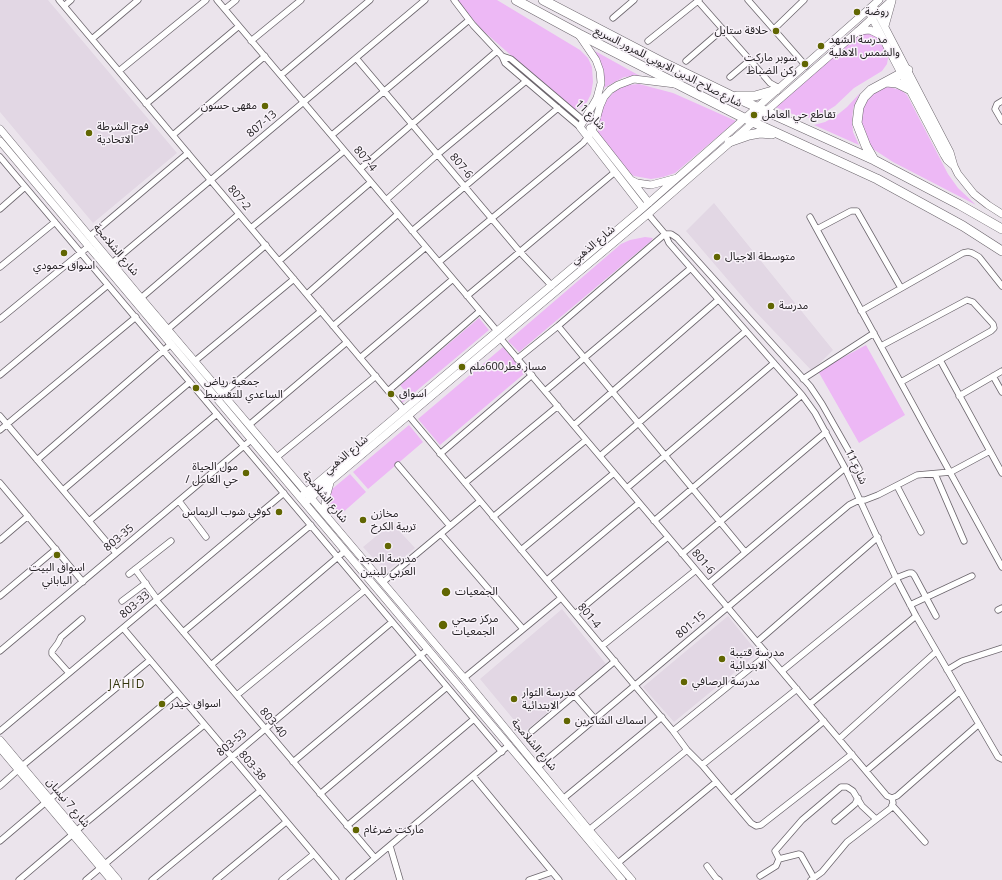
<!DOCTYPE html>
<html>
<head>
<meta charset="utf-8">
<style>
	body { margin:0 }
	canvas { display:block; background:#ebe4ec }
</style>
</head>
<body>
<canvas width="1002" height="880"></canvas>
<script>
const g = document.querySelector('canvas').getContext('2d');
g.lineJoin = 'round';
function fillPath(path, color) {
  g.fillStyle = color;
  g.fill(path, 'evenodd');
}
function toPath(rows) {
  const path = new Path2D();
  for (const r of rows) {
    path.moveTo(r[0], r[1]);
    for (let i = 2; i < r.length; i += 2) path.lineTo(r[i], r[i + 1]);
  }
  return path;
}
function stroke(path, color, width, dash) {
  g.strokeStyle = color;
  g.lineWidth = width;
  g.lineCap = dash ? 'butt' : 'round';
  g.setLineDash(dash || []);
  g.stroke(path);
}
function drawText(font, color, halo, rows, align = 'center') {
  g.font = font + ' "Open Sans","Noto Sans Arabic",sans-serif';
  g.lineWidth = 3;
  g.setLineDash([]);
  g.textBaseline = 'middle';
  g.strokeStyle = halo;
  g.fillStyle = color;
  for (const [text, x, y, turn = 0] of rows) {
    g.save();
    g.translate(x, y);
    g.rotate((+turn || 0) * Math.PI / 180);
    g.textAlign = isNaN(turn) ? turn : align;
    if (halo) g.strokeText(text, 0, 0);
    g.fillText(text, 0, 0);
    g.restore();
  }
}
const built = toPath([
	[0,0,48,0,177,153,93,223,0,112],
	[714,203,833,350,812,371,752,308,686,231],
	[392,523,415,548,386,572,363,547],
	[562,609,606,664,524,732,480,679],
	[728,616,758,653,674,722,643,687]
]);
const green = toPath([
	[457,0,497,0,580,50,588,58,592,67,593,82,591,94,587,102,581,107,576,109,571,108,481,29],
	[865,33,872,34,877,37,882,42,885,48,888,58,887,64,882,71,854,88,835,106,819,116,812,118,800,117,775,107,845,47,858,37],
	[595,51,640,76,624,77,604,88,605,81,602,66],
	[639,84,673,93,736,121,675,173,663,177,651,179,634,176,626,170,598,132,598,124,601,111,606,100,616,90,628,85],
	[889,87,901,90,907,95,948,174,958,188,976,205,893,162,873,149,868,142,860,124,862,104,867,97,881,88],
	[860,93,853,109,852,122,853,132,859,145,814,125,825,122,836,116,847,107],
	[645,237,653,238,651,241,519,352,508,341,621,244,630,240],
	[479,318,489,330,402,403,401,401,408,395,400,385],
	[866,345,905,415,859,443,818,371],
	[503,347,525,373,440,445,418,419],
	[409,425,423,442,368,489,353,472],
	[350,474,366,492,340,515,329,502,329,495,331,490]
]);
const minor = toPath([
	[59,0,404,410],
	[217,0,497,331],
	[454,0,473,25,502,56,505,63,580,127],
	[697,0,750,60,730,77],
	[748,0,806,66],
	[64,6,71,0],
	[225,9,236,0],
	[613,18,634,0],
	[774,29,804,0],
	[92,39,138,0],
	[251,41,301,0],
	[648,41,699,0],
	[502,56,511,59,584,121],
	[356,58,520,252,552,286],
	[750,60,770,83,779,88],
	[686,61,723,29],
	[119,71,206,0],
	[281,75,370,0],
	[1002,101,997,104,995,109,1002,121],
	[146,104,239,26],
	[173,135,265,56],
	[332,135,469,20],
	[0,157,502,752],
	[360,169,497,51],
	[386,200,438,154,526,81],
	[0,209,25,187],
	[648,214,665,234,669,243,787,378,802,395,815,413,845,468,896,578,916,616,998,757,1002,759],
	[810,217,1002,567],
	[251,228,344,151],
	[817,229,851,211,857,211,901,288],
	[412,231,558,108],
	[90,236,188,153],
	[279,261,371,182],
	[439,262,583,143,588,137],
	[112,263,425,0],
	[0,267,55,222],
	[307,294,398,214],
	[467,296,615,172],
	[141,298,239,214],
	[861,311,963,253,968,252,972,253,979,257,1002,286],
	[0,319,89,246],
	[333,326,426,247],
	[558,326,745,552],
	[168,329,266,245],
	[500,338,887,796,892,798],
	[881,346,967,300,973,302,993,324,994,328,991,331,901,382],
	[360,358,453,279],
	[517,359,558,326,665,234,671,234,677,238,810,386,822,404,859,469],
	[940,360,1002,473],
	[195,361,294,279],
	[0,375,108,285],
	[993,376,1002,392],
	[803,379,874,333],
	[388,391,480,311],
	[545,391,691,268],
	[223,393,321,311],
	[959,396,1002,371],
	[0,416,116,553],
	[409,416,673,731,687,750,702,765,751,823,756,826,761,825,852,754],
	[249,425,347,342],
	[574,425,718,300],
	[0,430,136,317],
	[440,454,532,375],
	[600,456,746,331],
	[277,457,376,376],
	[37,460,171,344],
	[398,465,450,526],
	[935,474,964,541],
	[0,483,83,582],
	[465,483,558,406],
	[897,486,921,532],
	[627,488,774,363],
	[63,490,190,382],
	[179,501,206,537],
	[493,517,586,440],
	[89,521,217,414],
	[654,521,802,395],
	[441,534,523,629],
	[0,540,28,516],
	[521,550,614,473],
	[682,554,826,432],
	[135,569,157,599],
	[129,574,171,541],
	[547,580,639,503],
	[383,582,480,501],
	[708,584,845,468],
	[0,596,56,549],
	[156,600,375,858],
	[122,601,146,583],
	[910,605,972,576],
	[998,610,1002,608],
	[575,614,668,537],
	[123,628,336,880],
	[183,632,311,525],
	[757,642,878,537],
	[602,646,696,570],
	[0,651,251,440],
	[211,665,345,551],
	[947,670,962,661,1002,648],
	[782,671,896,578,909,573,912,573,914,575,936,616],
	[69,673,52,654,52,651,58,643,61,637,82,619],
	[464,678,561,598],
	[237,695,365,590],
	[574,695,595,719],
	[810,704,916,616],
	[0,731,284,493],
	[532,731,615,661],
	[673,731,768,654],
	[839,739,936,652],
	[293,762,428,649],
	[702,765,797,689],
	[22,766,150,660],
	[538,767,849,505,859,500,865,500,878,495,917,475,951,472,990,451],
	[866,771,959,692],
	[473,776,559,880],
	[0,786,18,770],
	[320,794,447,687],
	[564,798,662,717],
	[892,798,897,796,979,724],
	[50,799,177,693],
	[731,799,824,721],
	[892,805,925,842],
	[835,821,855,804,858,798],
	[347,826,474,719],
	[77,830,204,725],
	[589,830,687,750],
	[0,841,46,802],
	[390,846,400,880],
	[618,863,716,782],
	[707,866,716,878,719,880],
	[760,876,776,866,779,859],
	[814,878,801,855,799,854,779,859,775,851,802,820,841,787,847,787,853,791,862,806,876,819],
	[19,880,73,834],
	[86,880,392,622],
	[152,880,260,791],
	[216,880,286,822],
	[282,880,314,854],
	[349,880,509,745],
	[529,880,552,872],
	[811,880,822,872,847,842,891,808,893,803,892,798]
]);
const tertiary = toPath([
	[876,10,950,152,954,166,958,174,974,194,988,205,1002,214],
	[870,14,944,155,947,160,954,166],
	[885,26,892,1],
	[858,31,870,30,880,35],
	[579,35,596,60,600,71,601,83,597,98,580,127,643,208],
	[590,128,649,203],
	[0,129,141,298,464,678,589,830,632,880],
	[588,137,595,124,600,106,604,97,610,90,618,85,634,79,675,84],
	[0,141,622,880],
	[631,180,637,183,651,185,677,178],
	[303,495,643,208,879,0],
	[308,500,648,214,858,31,892,0],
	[325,514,325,501,330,483],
	[0,740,118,880],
	[0,748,111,880]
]);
const primary = toPath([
	[516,0,579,34,744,118,877,179,963,226,1002,251],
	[543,0,662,62,730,95,874,160,960,205,1002,229],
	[886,82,897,83,909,89],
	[737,96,755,96,776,90],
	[729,142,749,135,760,133,772,134],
	[874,160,866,146,857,123,859,107,864,97,871,90,908,70]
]);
const markers = [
	[857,12,4,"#616602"],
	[776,31,4,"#616602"],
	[821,46,4,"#616602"],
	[805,64,4,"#616602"],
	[265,106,4,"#616602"],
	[754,115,4,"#616602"],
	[89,133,4,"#616602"],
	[64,253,4,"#616602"],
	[717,257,4,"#616602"],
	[771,306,4,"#616602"],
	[462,367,4,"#616602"],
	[196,388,4,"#616602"],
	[391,394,4,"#616602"],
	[246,473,4,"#616602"],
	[279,512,4,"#616602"],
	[363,520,4,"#616602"],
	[388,546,4,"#616602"],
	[57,555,4,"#616602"],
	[446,592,5,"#616602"],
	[443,625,5,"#616602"],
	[722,659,4,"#616602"],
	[684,682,4,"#616602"],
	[514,699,4,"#616602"],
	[162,704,4,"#616602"],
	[567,721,4,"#616602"],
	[356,830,4,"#616602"]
];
const poiNames = [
	["روضة",865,12],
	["حلاقة ستايل",768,31,"right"],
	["مدرسة الشهد",829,40],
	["والشمس الاهلية",829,53],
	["سوبر ماركت",797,58,"right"],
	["ركن الضباط",797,71,"right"],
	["مقهى حسون",257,106,"right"],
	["تقاطع حي العامل",762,115],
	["فوج الشرطة",97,127],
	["الاتحادية",97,140],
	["متوسطة الاجيال",725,257],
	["اسواق حمودي",64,266,"center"],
	["مدرسة",779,306],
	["مسار قطر600ملم",470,367],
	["جمعية رياض",204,382],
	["الساعدي للتقسيط",204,395],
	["اسواق",399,394],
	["مول الحياة",238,467,"right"],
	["/ حي العامل",238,480,"right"],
	["كوفي شوب الريماس",271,512,"right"],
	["مخازن",371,514],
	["تربية الكرخ",371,527],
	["مدرسة المجد",388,559,"center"],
	["العربي للبنين",388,572,"center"],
	["اسواق البيت",57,568,"center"],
	["الياباني",57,581,"center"],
	["الجمعيات",455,592],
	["مركز صحي",452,619],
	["الجمعيات",452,632],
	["مدرسة قتيبة",730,653],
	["الابتدائية",730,666],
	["مدرسة الرصافي",692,682],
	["مدرسة الثوار",522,693],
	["الابتدائية",522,706],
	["اسواق حيدر",170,704],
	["اسماك الشاكرين",575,721],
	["ماركت ضرغام",364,830]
];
const streetNames = [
	["شارع صلاح الدين الايوبي للمرور السريع",668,67,27],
	["شارع 11",590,115,45],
	["807-13",262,124,-40],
	["807-4",365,159,50],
	["807-6",461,166,50],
	["807-2",239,198,50],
	["شارع الذهبي",593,245,-40],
	["شارع الشلامجة",116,250,50],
	["شارع الذهبي",346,455,-40],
	["شارع 11",856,467,65],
	["شارع الشلامجة",325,497,50],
	["803-35",119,538,-40],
	["801-6",703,562,50],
	["803-33",135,605,-40],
	["801-4",589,616,50],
	["801-15",691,625,-40],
	["803-40",273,723,50],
	["803-53",232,743,-40],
	["شارع الشلامجة",534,745,50],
	["803-38",252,766,50],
	["شارع 7 نيسان",68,803,50]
];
const neighbourhoodNames = [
	["JAHID",127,685]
];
fillPath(built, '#e2d7e4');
fillPath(green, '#edb8f5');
stroke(minor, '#6c666d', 7);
stroke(tertiary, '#6c666d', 8);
stroke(primary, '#6c666d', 10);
stroke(minor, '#fff', 5.5);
stroke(tertiary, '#fff', 7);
stroke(primary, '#fff', 9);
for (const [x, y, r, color] of markers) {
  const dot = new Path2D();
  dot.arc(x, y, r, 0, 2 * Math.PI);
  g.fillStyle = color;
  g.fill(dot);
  stroke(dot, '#f8f2f9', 1.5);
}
drawText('11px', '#242124', '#f8f2f9', poiNames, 'left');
drawText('11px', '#242124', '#f8f2f9', streetNames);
g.letterSpacing = '1px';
drawText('12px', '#33360c', '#f8f2f9', neighbourhoodNames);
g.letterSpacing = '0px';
</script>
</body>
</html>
